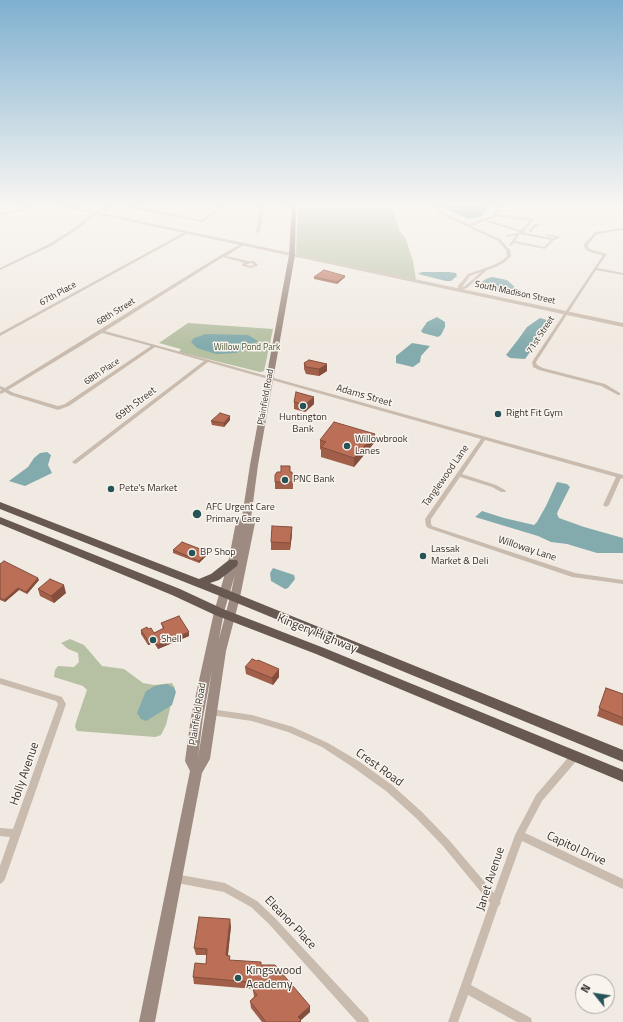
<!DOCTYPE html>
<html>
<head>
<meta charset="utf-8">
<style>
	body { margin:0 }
	#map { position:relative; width:623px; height:1022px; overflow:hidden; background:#f1eae2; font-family:"Titillium Web",sans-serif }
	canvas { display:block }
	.north { position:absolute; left:575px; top:974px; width:40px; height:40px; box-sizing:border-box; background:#f9f4ee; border:1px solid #aca6a0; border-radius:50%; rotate:300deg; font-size:11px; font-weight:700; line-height:16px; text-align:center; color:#38302c }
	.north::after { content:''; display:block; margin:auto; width:14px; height:18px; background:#255356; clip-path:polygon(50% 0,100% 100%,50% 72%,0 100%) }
</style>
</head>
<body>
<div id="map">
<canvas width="623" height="1022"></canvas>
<div class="north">N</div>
</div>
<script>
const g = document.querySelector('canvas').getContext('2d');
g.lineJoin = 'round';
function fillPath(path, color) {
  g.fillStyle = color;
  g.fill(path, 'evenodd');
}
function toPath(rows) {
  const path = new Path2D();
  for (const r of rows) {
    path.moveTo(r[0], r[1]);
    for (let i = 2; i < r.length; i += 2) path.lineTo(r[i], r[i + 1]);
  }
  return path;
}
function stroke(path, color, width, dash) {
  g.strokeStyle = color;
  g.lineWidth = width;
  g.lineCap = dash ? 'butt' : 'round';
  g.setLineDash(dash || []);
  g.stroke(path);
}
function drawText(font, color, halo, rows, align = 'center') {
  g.font = font + ' "Titillium Web",sans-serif';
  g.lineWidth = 3;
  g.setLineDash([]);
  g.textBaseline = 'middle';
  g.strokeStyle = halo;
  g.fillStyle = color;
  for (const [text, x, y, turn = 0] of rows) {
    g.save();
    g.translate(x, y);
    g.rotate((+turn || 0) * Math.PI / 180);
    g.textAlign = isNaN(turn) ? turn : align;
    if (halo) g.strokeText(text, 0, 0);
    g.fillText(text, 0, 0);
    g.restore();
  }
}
const green = toPath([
	[298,209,392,209,400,232,405,237,413,261,416,280,297,255,296,253],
	[188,323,273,329,264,371,260,372,179,352,181,349,159,343],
	[70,639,84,645,102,666,124,669,143,683,154,685,172,683,175,688,174,692,166,725,161,735,155,737,77,731,75,727,76,722,87,690,83,686,54,677,55,670,58,666,74,667,79,662,78,653,68,649,61,643]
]);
const water = toPath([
	[440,204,484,204,487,208,485,213,480,217,469,219,447,210],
	[422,272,449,272,456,273,457,276,451,281,446,281,418,274],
	[492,277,507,280,518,290,517,292,496,291,481,287,480,283,486,279],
	[437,317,445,322,445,327,441,335,438,337,423,333,421,331,427,322],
	[540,318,547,320,548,327,525,359,510,358,506,355,517,341,527,327],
	[206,334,248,335,258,341,236,353,216,354,197,348,191,342,194,338],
	[412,343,430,346,421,356,420,362,413,367,396,363,396,356],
	[47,452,51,455,48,465,52,473,25,486,9,481,28,467,34,458,40,453],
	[557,482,567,484,570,487,558,511,557,514,559,518,584,527,623,538,623,553,597,553,567,544,551,542,538,536,475,517,482,511,504,518,534,525,537,522,546,506],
	[273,568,294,575,295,579,288,588,285,589,271,581,270,573],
	[167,684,174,688,176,692,172,705,146,721,141,719,137,713,146,691,155,686]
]);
const minor = toPath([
	[30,204,34,204,22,211,0,215,0,213,20,209,30,204],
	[111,204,123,204,202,220,223,204,227,204,203,222,115,205,95,215,75,231,51,246,0,270,0,268,49,244,73,229,93,213,111,204],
	[231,204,295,204,296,205,294,206,264,205,260,232,258,233,256,232,260,205,231,204],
	[429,204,432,204,440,211,468,224,492,216,496,212,494,204,497,204,500,212,498,214,533,219,533,221,524,231,526,232,524,233,553,238,555,237,545,235,547,234,561,237,554,240,545,249,514,243,511,246,509,245,516,235,507,237,505,236,520,232,484,221,471,226,500,239,510,250,511,256,505,262,496,267,487,270,467,288,460,290,458,289,458,286,468,274,494,265,503,260,507,256,506,250,498,241,438,213,429,204],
	[496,216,530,221,521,230,487,220,494,218,496,216],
	[520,234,551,240,544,247,515,241,520,234],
	[481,272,465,286,462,287,470,276,481,272],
	[536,223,539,224,531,232,529,232,529,230,536,223],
	[623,228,623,230,597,234,588,244,588,248,592,250,607,254,597,268,623,273,623,275,596,270,536,362,537,365,543,368,605,384,620,393,620,395,618,395,601,386,539,370,533,367,532,362,603,255,590,252,585,249,584,244,595,232,623,228],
	[185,232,188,233,0,336,0,333,185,232],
	[241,244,242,244,242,246,226,256,248,261,254,261,258,265,257,266,251,268,242,266,242,264,245,263,223,257,105,331,623,475,623,479,621,478,609,505,606,507,603,505,616,477,485,440,462,474,496,485,505,490,506,491,505,492,501,492,492,487,460,477,431,519,431,524,432,526,575,573,623,580,623,584,572,577,428,528,426,526,425,519,481,439,208,362,77,463,75,464,72,462,73,461,204,361,155,347,69,406,58,410,10,395,5,392,0,394,0,391,2,390,0,389,0,386,5,388,221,255,241,244],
	[250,263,252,263,254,265,251,266,246,265,250,263],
	[102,333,151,346,65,404,58,406,14,393,8,390,102,333],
	[0,678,62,697,66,704,5,879,3,882,0,884,0,866,10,837,0,836,0,828,13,829,58,704,56,701,0,684,0,678],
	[211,709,252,715,293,727,328,743,360,762,392,785,422,812,449,840,494,893,515,835,536,795,572,753,575,752,578,753,579,756,578,759,542,801,525,833,623,879,623,889,522,841,500,902,501,903,498,907,471,985,531,1018,532,1022,517,1022,468,995,458,1022,448,1022,490,903,443,846,416,818,386,791,354,768,322,747,288,732,252,721,211,715,208,714,207,712,208,710,211,709],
	[175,874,225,883,257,901,275,918,368,1018,369,1022,357,1022,269,924,251,907,224,892,172,882,170,879,172,876,175,874]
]);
const tertiary = toPath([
	[49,204,59,204,623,323,623,327,49,204]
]);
const secondary = toPath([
	[292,204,296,204,295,255,258,465,251,518,255,523,240,597,226,651,210,759,202,773,155,1022,139,1022,190,771,185,761,191,717,214,612,228,563,236,522,242,517,250,465,289,255,292,204],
	[235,575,230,597,219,639,224,612,235,575],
	[212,670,198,758,203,717,212,670]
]);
const trunk = toPath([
	[0,502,199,579,211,574,229,560,237,560,238,563,237,566,219,580,210,583,623,750,623,762,220,596,0,509,0,502],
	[0,517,180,589,223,609,324,648,623,770,623,782,316,654,215,615,172,595,0,524,0,517]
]);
const wall = toPath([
	[345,276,345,277,337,284,314,279,314,277],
	[304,363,327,371,319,376,306,374,304,369],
	[314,397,314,404,305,412,294,409,294,402],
	[230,416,230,420,224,427,212,425,211,421],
	[320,440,374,443,354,467,321,457,321,450,320,449],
	[290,472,293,482,293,489,275,489,275,482],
	[292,534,290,550,271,550,271,542],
	[173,550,208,554,199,563,173,553],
	[0,564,39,580,27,594,19,590,5,602,0,600],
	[38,589,66,593,54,603,40,596],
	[161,623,189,636,158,649,154,643,148,645,141,634,141,630,154,633,163,629],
	[245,667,279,677,273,685,246,674],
	[606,688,623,694,623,726,597,716],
	[231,926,228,955,230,961,261,965,310,1012,301,1020,301,1022,262,1022,251,1008,250,1001,254,997,253,990,254,989,194,984,193,977,206,964,207,955,196,955,194,948]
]);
const shadedWall = toPath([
	[345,276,345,277,337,284,337,282],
	[327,364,327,371,319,376,319,369],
	[314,397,314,404,305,412,305,405],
	[230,416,230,420,224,427,224,423],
	[375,434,374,443,354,467,354,458],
	[292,527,292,534,290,550,290,543],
	[208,552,208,554,199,563,199,561],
	[38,578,39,580,27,594,26,592],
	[64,585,66,593,54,603,51,596],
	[18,588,19,590,5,602,4,600],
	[189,632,189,636,158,649,157,645],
	[153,639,154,643,148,645,148,641],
	[279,669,279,677,273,685,272,678],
	[230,919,231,926,227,962,226,955],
	[310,1006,310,1012,301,1020,301,1022,298,1022,298,1017]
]);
const building = toPath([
	[324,270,345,276,337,282,314,277,324,270],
	[309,360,327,364,319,369,306,367,304,363,309,360],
	[296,392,314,397,305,405,294,402,296,392],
	[220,413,230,416,224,423,211,421,220,413],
	[334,422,375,434,354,458,321,447,326,442,320,440,334,422],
	[281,466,290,466,290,472,292,472,293,482,275,482,275,475,277,472,281,472,281,466],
	[272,526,292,527,290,543,271,542,272,526],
	[182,542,208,552,199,561,173,550,182,542],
	[4,561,38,578,26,592,18,588,4,600,0,598,0,564,4,561],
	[50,579,64,585,51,596,38,589,50,579],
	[179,616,189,632,157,645,153,639,148,641,141,630,147,627,148,629,151,628,154,633,164,628,161,623,179,616],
	[252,659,257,661,258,660,279,669,272,678,245,667,252,659],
	[606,688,623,694,623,718,599,708,606,688],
	[199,917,230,919,226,955,230,956,229,960,261,962,261,965,275,965,310,1006,298,1017,301,1020,299,1022,266,1022,250,1001,257,995,253,990,260,983,193,977,195,963,206,964,207,949,194,948,199,917]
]);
const markers = [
	[303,406,4,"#255356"],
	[498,414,4,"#255356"],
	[347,446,4,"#255356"],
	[285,480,4,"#255356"],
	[111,489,4,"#255356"],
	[197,514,5,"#255356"],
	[192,553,4,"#255356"],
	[423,556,4,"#255356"],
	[153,640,4,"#255356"],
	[238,978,4,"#255356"]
];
const farStreetnames = [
	["South Madison Street",515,293,12],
	["67th Place",58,294,-29],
	["68th Street",116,312,-32],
	["71st Street",541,335,-57],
	["68th Place",102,372,-34],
	["Plainfield Road",266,397,-80]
];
const farParknames = [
	["Willow Pond Park",247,348]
];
const streetNames = [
	["Adams Street",364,396,16],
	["69th Street",136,404,-37],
	["Tanglewood Lane",446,476,-55],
	["Willoway Lane",527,549,18],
	["Plainfield Road",198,714,-81]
];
const poiNames = [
	["Right Fit Gym",506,414],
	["Huntington",303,418,"center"],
	["Bank",303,430,"center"],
	["Willowbrook",355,440],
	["Lanes",355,452],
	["PNC Bank",293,480],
	["Pete's Market",119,489],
	["AFC Urgent Care",206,508],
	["Primary Care",206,520],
	["Lassak",431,550],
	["Market & Deli",431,562],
	["BP Shop",200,553],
	["Shell",161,640]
];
const nearStreetnames = [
	["Kingery Highway",317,634,22],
	["Crest Road",379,768,36],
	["Holly Avenue",25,774,-71],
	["Capitol Drive",576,849,25],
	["Janet Avenue",491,879,-72],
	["Eleanor Place",290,923,46]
];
const nearPoinames = [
	["Kingswood",246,971],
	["Academy",246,985]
];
fillPath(green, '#b6c0a3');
fillPath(water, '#83aaac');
fillPath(minor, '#c9bbae');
fillPath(tertiary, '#c9bbae');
fillPath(secondary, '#9d8a80');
fillPath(trunk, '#685852');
fillPath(wall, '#a15f4a');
fillPath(shadedWall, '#834e3c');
fillPath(building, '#bb6f56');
stroke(building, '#834e3c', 1);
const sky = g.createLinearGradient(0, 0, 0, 347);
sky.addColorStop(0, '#7fb0d0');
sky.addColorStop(0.59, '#f9f6f2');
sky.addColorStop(1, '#f9f6f200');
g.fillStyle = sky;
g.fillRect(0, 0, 623, 347);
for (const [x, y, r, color] of markers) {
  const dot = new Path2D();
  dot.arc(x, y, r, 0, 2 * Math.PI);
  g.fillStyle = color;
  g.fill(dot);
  stroke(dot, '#f9f4ee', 1.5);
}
drawText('9px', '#38302c', '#f9f4ee', farStreetnames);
drawText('9px', '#485432', '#f9f4ee', farParknames);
drawText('10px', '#38302c', '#f9f4ee', streetNames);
drawText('10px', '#38302c', '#f9f4ee', poiNames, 'left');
drawText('12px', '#38302c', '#f9f4ee', nearStreetnames);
drawText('12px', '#38302c', '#f9f4ee', nearPoinames, 'left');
</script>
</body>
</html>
